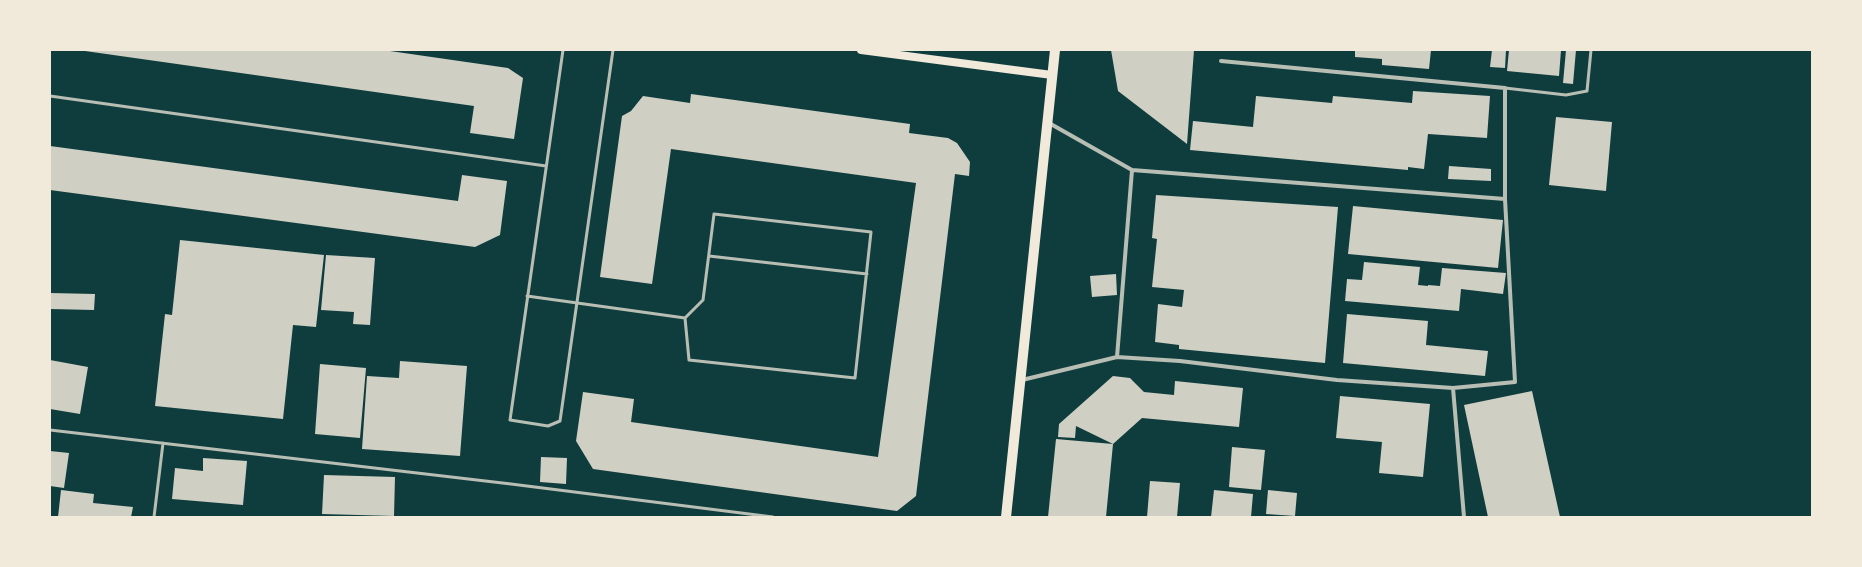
<!DOCTYPE html>
<html>
<head>
<meta charset="utf-8">
<style>
	body { margin:0 }
	#map { position:relative; width:1862px; height:567px; overflow:hidden; background:#0f3d3e; font-family:"DM Sans",sans-serif }
	canvas { display:block }
	.frame { position:absolute; inset:0; border:51px solid #f1e9da; pointer-events:none }
</style>
</head>
<body>
<div id="map">
<canvas width="1862" height="567"></canvas>
<div class="frame"></div>
</div>
<script>
const g = document.querySelector('canvas').getContext('2d');
g.lineJoin = 'round';
function fillPath(path, color) {
  g.fillStyle = color;
  g.fill(path, 'evenodd');
}
function toPath(rows) {
  const path = new Path2D();
  for (const r of rows) {
    path.moveTo(r[0], r[1]);
    for (let i = 2; i < r.length; i += 2) path.lineTo(r[i], r[i + 1]);
  }
  return path;
}
function stroke(path, color, width, dash) {
  g.strokeStyle = color;
  g.lineWidth = width;
  g.lineCap = dash ? 'butt' : 'round';
  g.setLineDash(dash || []);
  g.stroke(path);
}
const building = toPath([
	[78,50,383,50,508,68,523,78,514,139,470,133,474,106],
	[1111,50,1194,50,1187,144,1118,91],
	[1355,50,1431,50,1429,69,1382,65,1382,59,1355,57],
	[1492,50,1506,50,1505,68,1490,67],
	[1509,50,1561,50,1559,76,1507,71],
	[1566,50,1576,50,1573,84,1563,83],
	[1413,91,1490,96,1487,138,1428,134,1424,169,1408,167,1408,170,1190,150,1193,121,1253,127,1256,96,1332,103,1333,96,1412,103],
	[691,94,910,124,909,133,948,138,957,143,970,162,969,176,955,174,916,496,897,511,593,469,576,441,583,392,634,399,631,422,878,457,916,183,671,149,652,284,600,277,622,116,631,111,643,96,690,103],
	[1556,117,1612,122,1606,191,1549,185],
	[50,146,458,201,462,175,507,181,500,235,475,247,50,190],
	[1449,166,1491,169,1491,181,1448,179],
	[1156,195,1338,207,1325,363,1179,349,1179,345,1155,342,1158,304,1182,307,1184,290,1152,287,1157,239,1152,238],
	[1353,206,1503,220,1498,268,1348,254],
	[180,240,324,255,316,327,293,325,283,419,155,406,165,314,172,315],
	[326,255,375,258,370,325,353,324,354,312,321,310],
	[1364,262,1420,267,1418,285,1428,286,1428,285,1440,286,1442,268,1506,273,1503,294,1461,289,1459,311,1345,301,1347,279,1362,280],
	[1116,274,1117,295,1092,297,1090,276],
	[50,293,95,294,94,310,50,309],
	[1347,314,1428,321,1426,345,1488,351,1485,376,1343,363],
	[50,360,88,367,80,414,50,409],
	[400,361,467,366,460,456,362,449,367,376,399,378],
	[320,364,366,368,360,438,315,434],
	[1113,376,1130,378,1144,392,1174,395,1175,381,1243,388,1239,427,1142,418,1113,444,1076,426,1075,438,1058,437,1059,424],
	[1532,391,1560,517,1488,517,1464,405],
	[1340,396,1430,404,1423,477,1379,473,1382,442,1336,438],
	[1056,439,1113,444,1106,517,1048,517],
	[1232,447,1265,450,1261,490,1229,487],
	[50,451,69,453,64,488,50,486],
	[541,457,567,458,566,484,540,482],
	[203,458,247,461,243,505,172,499,175,468,203,471],
	[324,475,395,477,394,516,322,514],
	[1150,481,1180,483,1177,517,1147,517],
	[61,490,94,494,93,503,133,507,131,517,58,517],
	[1214,490,1253,494,1251,517,1211,517],
	[1268,490,1297,493,1295,516,1266,514]
]);
const service = toPath([
	[563,50,510,420,548,426,560,421,613,50],
	[1505,88,1566,95,1587,91,1591,50],
	[50,96,546,166],
	[709,256,867,274],
	[527,296,685,318,689,360,855,378,871,232,714,214,703,300,685,318],
	[50,430,511,484,773,517],
	[154,517,163,443]
]);
const minor = toPath([
	[1221,61,1505,88,1505,199],
	[1117,357,1132,170],
	[1022,380,1117,357,1180,361,1337,380,1453,388,1515,382,1505,199,1132,170,1049,123],
	[1453,388,1464,517]
]);
const secondary = toPath([
	[861,50,1052,75]
]);
const primary = toPath([
	[1006,517,1055,50]
]);
fillPath(building, '#cfcfc3');
stroke(service, '#b8beb3', 3);
stroke(minor, '#b8beb3', 4);
stroke(secondary, '#f1e9da', 8);
stroke(primary, '#f1e9da', 10);
</script>
</body>
</html>
